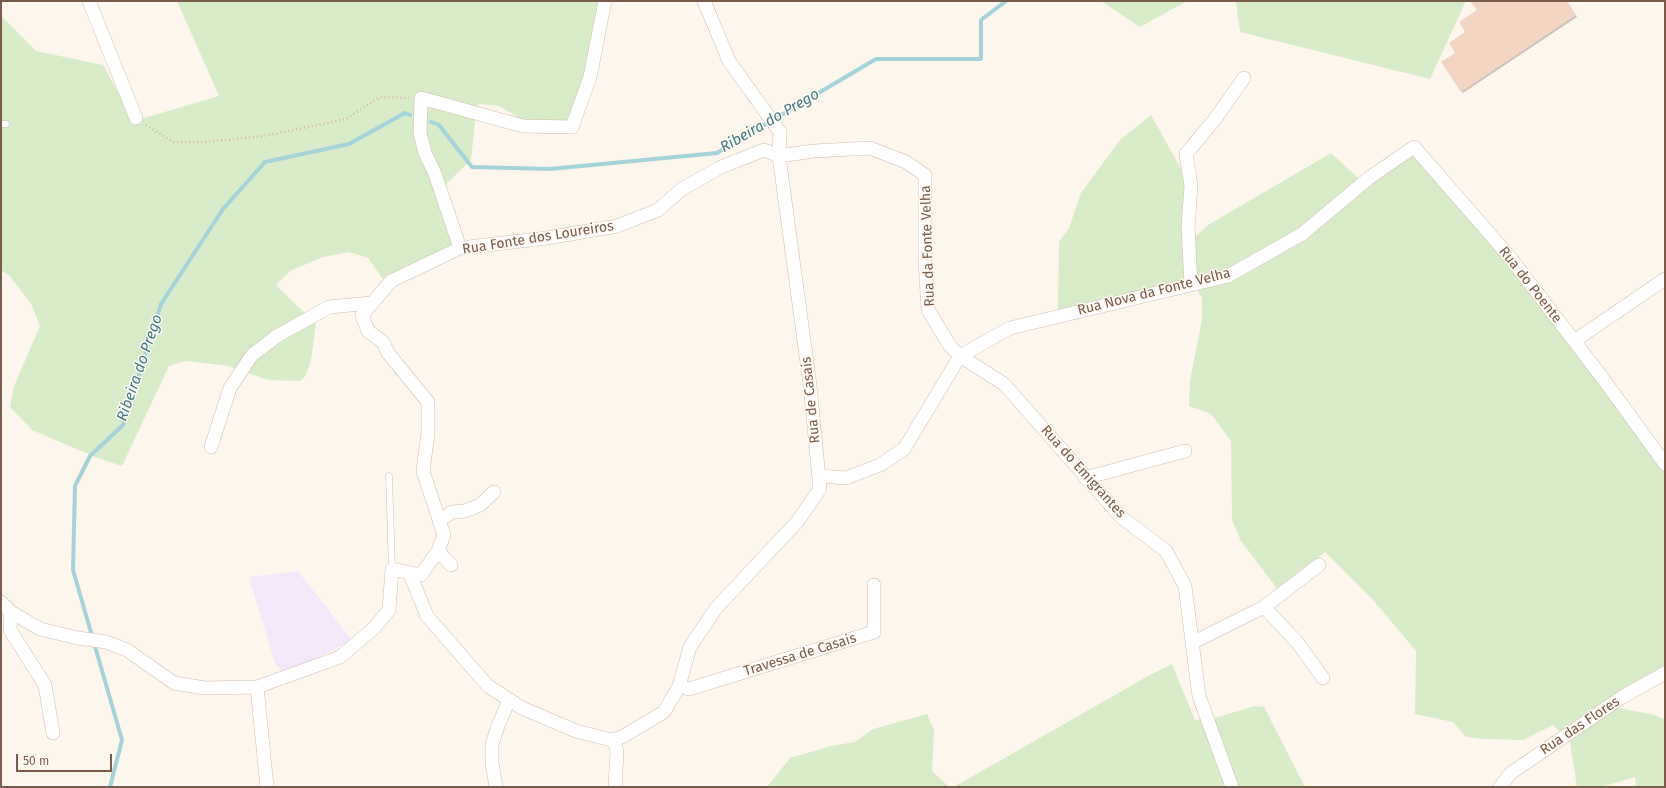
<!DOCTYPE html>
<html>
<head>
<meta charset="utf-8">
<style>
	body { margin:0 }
	#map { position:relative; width:1666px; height:788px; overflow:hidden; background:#fdf6ec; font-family:"Fira Sans",sans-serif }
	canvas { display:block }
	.frame { position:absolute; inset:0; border:2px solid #7a5c4d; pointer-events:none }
	.scale { position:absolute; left:16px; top:754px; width:96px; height:18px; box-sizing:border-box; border:2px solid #7a5c4d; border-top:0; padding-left:5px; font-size:12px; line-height:14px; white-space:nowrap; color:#7a5c4d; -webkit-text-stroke:3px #fffaf3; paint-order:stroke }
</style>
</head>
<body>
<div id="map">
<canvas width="1666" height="788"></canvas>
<div class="frame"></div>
<div class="scale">50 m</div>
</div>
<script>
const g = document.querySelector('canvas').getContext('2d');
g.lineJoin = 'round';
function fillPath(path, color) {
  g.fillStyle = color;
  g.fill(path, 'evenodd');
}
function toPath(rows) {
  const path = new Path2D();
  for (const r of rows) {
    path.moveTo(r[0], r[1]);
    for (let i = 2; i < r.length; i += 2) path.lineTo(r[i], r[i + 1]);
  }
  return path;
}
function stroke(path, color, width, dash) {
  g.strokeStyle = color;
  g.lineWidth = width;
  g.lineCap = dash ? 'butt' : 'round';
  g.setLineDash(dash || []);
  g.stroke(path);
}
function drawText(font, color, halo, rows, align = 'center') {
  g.font = font + ' "Fira Sans",sans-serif';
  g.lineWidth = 3;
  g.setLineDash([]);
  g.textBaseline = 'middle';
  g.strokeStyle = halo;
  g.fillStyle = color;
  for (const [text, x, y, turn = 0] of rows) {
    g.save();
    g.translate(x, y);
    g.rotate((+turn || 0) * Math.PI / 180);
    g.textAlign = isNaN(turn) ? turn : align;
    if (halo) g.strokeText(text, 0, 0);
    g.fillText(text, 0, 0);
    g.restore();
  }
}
const education = toPath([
	[298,571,352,640,307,663,283,671,275,664,249,577]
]);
const green = toPath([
	[177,1,602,1,576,130,529,124,499,106,477,104,471,160,447,183,445,195,453,244,444,256,397,276,383,279,368,258,349,252,323,257,290,271,276,285,316,324,311,360,306,375,300,381,268,380,229,366,186,361,169,366,122,466,95,457,32,430,10,407,14,386,40,326,31,304,9,275,1,270,1,16,36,51,103,65,134,121,219,96],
	[1101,1,1187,1,1140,27],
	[1236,1,1466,1,1430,79,1240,32],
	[1151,115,1185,176,1193,239,1208,225,1331,153,1359,179,1417,141,1465,196,1602,380,1665,472,1665,665,1608,699,1619,708,1655,715,1665,720,1665,787,1636,787,1635,777,1601,787,1577,787,1570,742,1553,725,1523,740,1484,739,1466,737,1453,722,1415,714,1416,651,1374,601,1325,552,1279,591,1241,541,1232,520,1231,441,1211,414,1189,406,1190,381,1202,319,1202,298,1193,284,1058,313,1059,242,1069,228,1081,193,1120,140],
	[1172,664,1195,720,1215,718,1254,706,1264,707,1305,787,954,787,1148,676],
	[927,714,934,730,932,771,949,787,767,787,790,758,831,746,855,742,873,729]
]);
const shadow = toPath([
	[1471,1,1566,1,1577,17,1463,93,1442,62,1457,53,1478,11]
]);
const stream = toPath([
	[431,122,439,125,472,167,550,169,717,153,876,59,981,59,981,20,1006,1],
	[110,787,122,740,73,570,75,486,90,456,123,425,161,304,223,209,265,162,349,144,405,113,410,115]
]);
const building = toPath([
	[1470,1,1567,1,1576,15,1461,92,1441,62,1455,53,1449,43,1465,32,1459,22,1477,10]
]);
const path = toPath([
	[146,125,173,142,204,142,264,136,346,119,380,97,409,98]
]);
const service = toPath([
	[1,124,6,124],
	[389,476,392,569]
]);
const minor = toPath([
	[89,1,136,118],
	[460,248,435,174,425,153,420,133,421,98,523,126,572,127,590,77,605,1],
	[1191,285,1188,226,1191,186,1186,154,1215,119,1244,78],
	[1574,341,1665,279],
	[211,447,230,388,252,355,277,336,329,307,372,303],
	[819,476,846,478,880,465,904,449,960,356,1010,328,1228,276,1302,234,1369,178,1414,147,1509,256,1604,380,1665,464],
	[1085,478,1185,451],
	[439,521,452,512,465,511,480,505,494,492],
	[438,551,451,565],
	[410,574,427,616,488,686,522,708,576,731,611,740,622,737,664,712,679,686,690,647,717,607,797,522,820,489,810,385,779,156,780,132,729,61,704,1],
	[1,602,11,612,40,629,78,638,106,642,127,650,174,683,205,688,257,687,340,657,374,628,389,610,392,569,421,575,438,551,444,535,423,471,428,433,428,402,388,353,383,342,368,331,362,315,391,281,460,248,547,238,617,226,658,210,682,189,721,167,764,150,779,156,814,151,870,148,906,162,925,175,925,259,928,310,950,346,960,356,1004,384,1121,517,1166,551,1185,586,1199,696,1232,787],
	[1264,607,1297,642,1323,678],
	[11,612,10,630,45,685,53,733],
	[1192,643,1264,607,1319,565],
	[679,686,689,689,874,632,874,585],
	[257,687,267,787],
	[614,739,617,752,615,787],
	[496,787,492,763,492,744,498,726,509,700],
	[1500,787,1511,773,1622,697,1665,673]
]);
const streetNames = [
	["Rua Fonte dos Loureiros",538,238,-9],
	["Rua da Fonte Velha",928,246,-92],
	["Rua do Poente",1530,285,52],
	["Rua Nova da Fonte Velha",1154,292,-14],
	["Rua de Casais",811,400,-96],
	["Rua do Emigrantes",1083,472,48],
	["Travessa de Casais",800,655,-17],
	["Rua das Flores",1580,726,-34]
];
const waterNames = [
	["Ribeira do Prego",770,121,-30],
	["Ribeira do Prego",140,368,-71]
];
fillPath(education, '#f3e8fa');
fillPath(green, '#d8ecc9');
fillPath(shadow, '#0003');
stroke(stream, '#a5d3da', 4);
fillPath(building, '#f3d5c3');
stroke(service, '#d1beb0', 7);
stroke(minor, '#d1beb0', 14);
stroke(path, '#d9b8a5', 2.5, [1, 3]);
stroke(service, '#fff', 6);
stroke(minor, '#fff', 13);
drawText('14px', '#7a5c4d', '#fffaf3', streetNames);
drawText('italic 15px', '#437c86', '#fffaf3', waterNames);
</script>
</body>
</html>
